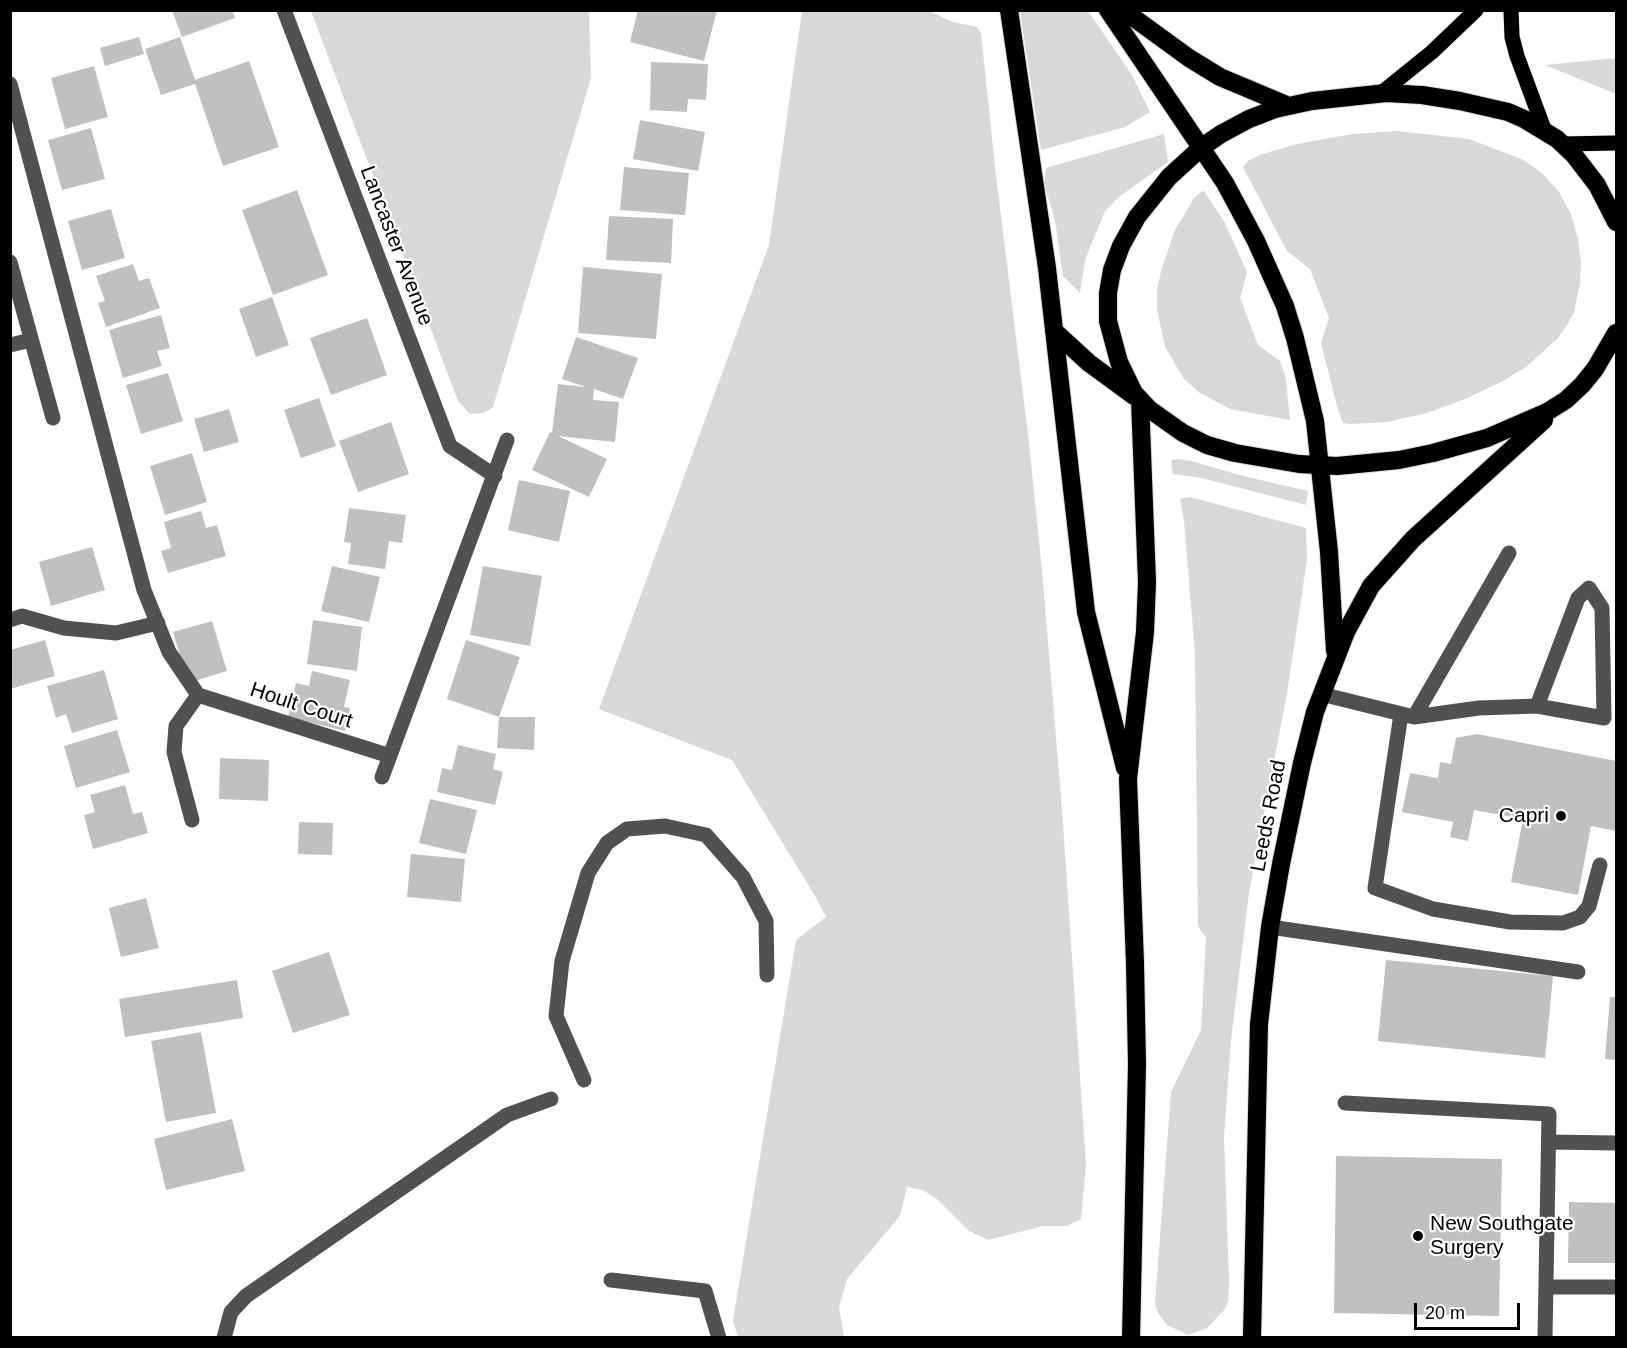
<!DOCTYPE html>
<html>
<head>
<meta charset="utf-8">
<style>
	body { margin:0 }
	#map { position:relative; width:1627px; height:1348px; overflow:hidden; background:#fff; font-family:Arial,sans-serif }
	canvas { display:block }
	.frame { position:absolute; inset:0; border:12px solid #000; pointer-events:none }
	.scale { position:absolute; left:1414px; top:1303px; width:106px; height:27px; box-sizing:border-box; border:3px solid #000; border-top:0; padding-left:8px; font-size:18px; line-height:21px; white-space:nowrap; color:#000; -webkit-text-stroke:4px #fff; paint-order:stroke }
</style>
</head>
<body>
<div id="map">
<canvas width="1627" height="1348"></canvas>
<div class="frame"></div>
<div class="scale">20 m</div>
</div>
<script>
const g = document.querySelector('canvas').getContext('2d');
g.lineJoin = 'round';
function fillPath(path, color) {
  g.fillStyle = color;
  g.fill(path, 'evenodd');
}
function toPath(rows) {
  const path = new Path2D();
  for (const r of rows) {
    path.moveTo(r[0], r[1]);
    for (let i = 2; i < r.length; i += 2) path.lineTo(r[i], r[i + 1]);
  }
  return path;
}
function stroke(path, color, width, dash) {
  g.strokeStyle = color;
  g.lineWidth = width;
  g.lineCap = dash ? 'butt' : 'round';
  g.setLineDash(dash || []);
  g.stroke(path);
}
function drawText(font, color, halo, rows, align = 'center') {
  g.font = font + ' Arial,sans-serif';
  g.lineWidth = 4.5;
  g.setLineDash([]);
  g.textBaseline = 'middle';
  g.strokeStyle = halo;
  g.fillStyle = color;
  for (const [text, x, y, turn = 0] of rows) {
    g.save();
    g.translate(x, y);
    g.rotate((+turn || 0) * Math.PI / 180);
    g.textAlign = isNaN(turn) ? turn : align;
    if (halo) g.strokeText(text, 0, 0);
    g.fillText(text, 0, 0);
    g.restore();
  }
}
const green = toPath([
	[311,11,589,11,591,78,493,407,483,413,470,414,458,401],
	[802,11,929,11,953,22,977,27,981,33,996,176,1028,434,1042,570,1062,809,1086,1165,1081,1219,1067,1226,1043,1226,988,1240,969,1231,937,1199,923,1190,907,1187,900,1216,847,1279,839,1307,844,1337,738,1338,733,1320,796,940,826,917,815,896,732,760,599,709,769,245],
	[1020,11,1088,11,1132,75,1150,112,1125,127,1041,150],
	[1616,58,1616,94,1545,65],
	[1397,131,1469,139,1524,160,1543,174,1559,192,1571,214,1578,239,1581,262,1580,284,1574,312,1567,325,1558,338,1526,367,1503,381,1465,399,1427,413,1387,422,1351,424,1343,423,1338,410,1321,343,1329,318,1310,269,1287,251,1243,167,1248,161,1259,155,1297,144,1352,134],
	[1164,134,1168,162,1120,196,1105,211,1085,260,1080,293,1063,276,1055,220,1044,184,1046,168],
	[1204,191,1225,223,1247,272,1240,298,1258,345,1280,361,1286,379,1290,420,1230,409,1200,393,1184,379,1165,347,1157,309,1157,290,1161,271,1175,230,1194,198,1201,192],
	[1178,459,1191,461,1243,476,1308,491,1306,505,1202,478,1173,474,1171,460],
	[1190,497,1306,528,1307,560,1287,693,1249,893,1231,1040,1224,1137,1229,1281,1228,1301,1225,1309,1207,1328,1188,1335,1167,1325,1158,1313,1155,1303,1171,1092,1201,1030,1206,938,1198,926,1195,654,1184,521,1180,499]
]);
const building = toPath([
	[172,10,232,10,235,18,182,37],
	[638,10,717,10,704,61,630,42],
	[139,37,144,54,105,66,100,48],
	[180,37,195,80,249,61,279,147,223,166,195,84,161,95,145,49],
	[651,62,708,64,706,100,688,99,687,112,650,110],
	[94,66,108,117,65,129,51,78],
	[640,120,705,132,698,171,633,159],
	[91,128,105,179,62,190,48,140],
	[624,167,689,173,685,215,620,210],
	[297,190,328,275,273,295,242,210],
	[111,209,125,258,82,270,68,221],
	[609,216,673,219,671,263,606,260],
	[133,264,139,281,149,278,160,308,106,327,98,303,105,301,96,276],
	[583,267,662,274,656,339,578,333],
	[272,297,289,345,256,357,239,309],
	[161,315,170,348,157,351,162,366,123,378,109,330],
	[367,318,387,375,331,395,310,338],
	[576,337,638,358,623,399,594,389,593,400,619,402,615,442,558,436,607,459,589,497,532,470,550,432,552,433,558,384,586,387,562,379],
	[168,373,183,421,141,434,126,385],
	[319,398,336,446,301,458,284,410],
	[229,409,239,442,204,452,194,419],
	[391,422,409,474,358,492,339,441],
	[192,453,207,502,165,515,150,466],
	[519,480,570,491,559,542,508,530],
	[349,508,406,515,402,543,389,541,385,569,348,564,351,543,344,542],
	[201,511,206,528,217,525,226,556,168,573,161,551,171,548,164,522],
	[92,547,105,590,51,606,39,562],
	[332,566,380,577,369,622,321,611],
	[483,566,542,576,530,646,470,635],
	[313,620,362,627,357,671,307,664],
	[212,621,227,671,188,683,173,632],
	[45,640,55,676,10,689,10,650],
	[466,640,520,657,499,717,447,699],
	[104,670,118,719,72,733,66,714,56,718,47,686],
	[312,671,350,680,344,707,350,708,345,731,288,717,296,683,309,686],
	[499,717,535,717,534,750,497,748],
	[117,730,130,772,76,788,64,746],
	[1477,734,1616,761,1616,831,1591,826,1578,895,1511,882,1523,819,1474,810,1468,841,1450,837,1453,822,1402,812,1410,773,1438,778,1440,762,1451,764,1456,738],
	[458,745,496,754,493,769,503,772,495,805,437,792,442,768,452,770],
	[220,758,269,760,268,801,219,799],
	[125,785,133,814,142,812,148,833,93,849,84,815,95,812,90,795],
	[430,799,477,810,466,854,419,843],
	[299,822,333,823,332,855,298,854],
	[411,854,465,859,461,902,407,897],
	[146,898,159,948,121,957,109,908],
	[329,952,350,1015,293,1033,272,971],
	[1386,960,1553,976,1545,1058,1378,1041],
	[237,980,243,1018,125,1037,119,999],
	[1610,997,1616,997,1616,1060,1605,1059],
	[201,1032,216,1113,166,1122,151,1041],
	[232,1119,245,1171,166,1190,154,1139],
	[1336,1156,1502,1159,1499,1316,1334,1313],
	[1569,1202,1616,1203,1616,1263,1568,1263]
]);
const minor = toPath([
	[284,10,450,446,495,476],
	[10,84,144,590,169,652,198,695,390,756],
	[10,262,53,418],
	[10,345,31,340],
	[10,620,22,616,64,628,116,633,158,623],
	[1321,694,1414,717,1479,708,1537,706,1604,718,1602,608,1589,588,1578,598,1537,706],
	[1401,714,1375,888,1433,909,1510,922,1563,923,1580,917,1589,906,1600,865],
	[1414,717,1509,553],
	[382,777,507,440],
	[192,820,174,752,176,726,198,695],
	[1270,927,1578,972],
	[584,1080,556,1016,562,961,588,873,607,843,627,829,665,826,706,835,743,877,766,921,767,975],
	[1345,1103,1549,1114,1545,1338],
	[1549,1142,1616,1143],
	[611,1280,705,1291,719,1338],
	[1547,1287,1616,1287],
	[224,1338,231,1312,246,1296,507,1115,551,1099]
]);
const major = toPath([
	[1511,10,1512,37,1517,56,1544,129],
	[1380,94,1432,52,1476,10],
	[1562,144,1616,143]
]);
const highway = toPath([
	[1009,10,1047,268,1086,612,1125,768],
	[1108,10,1225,183,1256,241,1285,306,1295,338,1315,421,1329,552,1335,651],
	[1123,10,1189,58,1220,77,1289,106],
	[1616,222,1597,185,1574,155,1557,139,1524,119,1508,112,1460,101,1422,95,1386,93,1312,101,1275,109,1249,119,1221,134,1202,147,1169,177,1137,217,1121,246,1112,270,1108,293,1108,321,1119,362,1134,393,1149,409,1183,433,1207,445,1235,453,1299,464,1337,466,1399,460,1433,453,1487,438,1547,412,1566,400,1582,385,1595,369,1616,333],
	[1054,331,1089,363,1134,396],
	[1131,1338,1137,1064,1135,963,1128,779,1145,632,1147,582,1140,400],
	[1252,1338,1259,1024,1270,927,1281,864,1302,763,1315,712,1346,632,1371,586,1413,539,1544,420]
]);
const markers = [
	[1561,816,6,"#000"],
	[1418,1236,6,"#000"]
];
const streetNames = [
	["Lancaster Avenue",396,246,69],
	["Hoult Court",301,706,18],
	["Leeds Road",1269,816,-79]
];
const poiNames = [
	["Capri",1549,816],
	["New Southgate",1430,1224,"left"],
	["Surgery",1430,1248,"left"]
];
fillPath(green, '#d8d8d8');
fillPath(building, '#c0c0c0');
stroke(major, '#dbdbdb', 16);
stroke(highway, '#dbdbdb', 20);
stroke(minor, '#515151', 15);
stroke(major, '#000', 15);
stroke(highway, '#000', 18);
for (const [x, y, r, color] of markers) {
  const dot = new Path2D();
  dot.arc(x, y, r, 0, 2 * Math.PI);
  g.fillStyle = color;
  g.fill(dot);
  stroke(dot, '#fff', 2);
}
drawText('21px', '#000', '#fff', streetNames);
drawText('21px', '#000', '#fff', poiNames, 'right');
</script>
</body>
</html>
